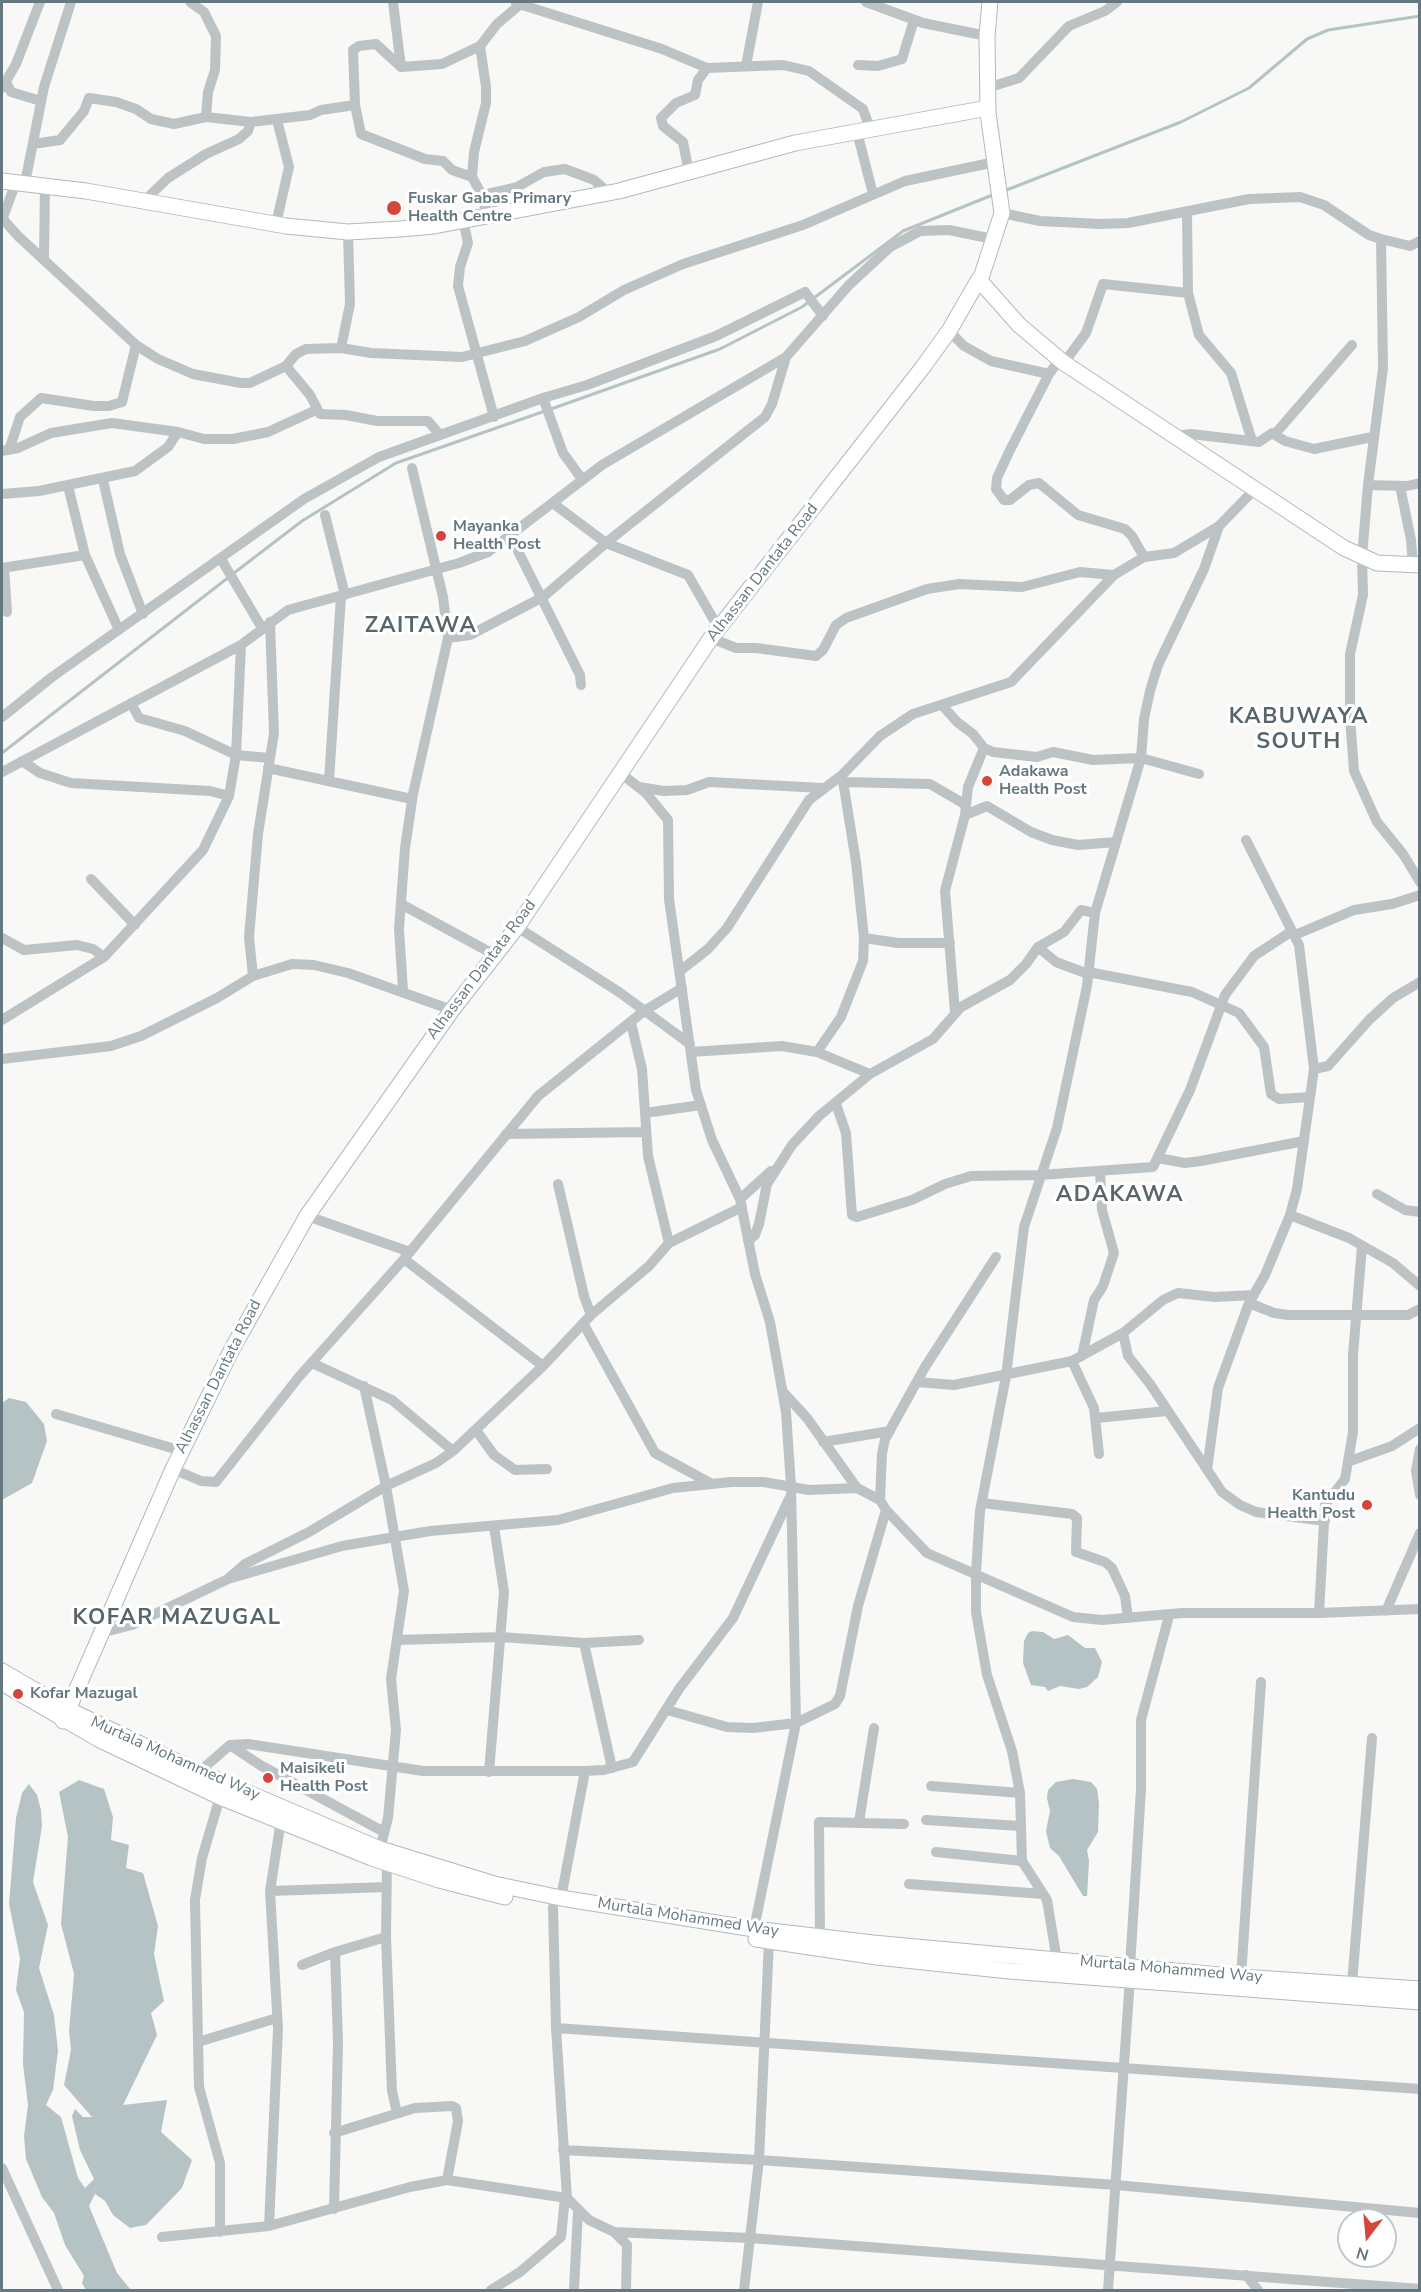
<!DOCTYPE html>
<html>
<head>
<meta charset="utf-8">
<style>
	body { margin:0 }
	#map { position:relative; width:1421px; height:2292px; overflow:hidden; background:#f8f8f6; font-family:"Nunito Sans",sans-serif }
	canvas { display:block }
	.frame { position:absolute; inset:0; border:3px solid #66787f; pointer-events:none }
	.north { position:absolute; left:1337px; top:2208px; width:60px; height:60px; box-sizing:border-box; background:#fff; border:2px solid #c2c9cc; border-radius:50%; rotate:196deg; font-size:16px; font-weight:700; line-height:24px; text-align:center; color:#66787f }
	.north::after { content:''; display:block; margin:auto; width:21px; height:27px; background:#d4463b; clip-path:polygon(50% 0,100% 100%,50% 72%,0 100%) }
</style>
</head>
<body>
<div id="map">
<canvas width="1421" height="2292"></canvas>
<div class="frame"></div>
<div class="north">N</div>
</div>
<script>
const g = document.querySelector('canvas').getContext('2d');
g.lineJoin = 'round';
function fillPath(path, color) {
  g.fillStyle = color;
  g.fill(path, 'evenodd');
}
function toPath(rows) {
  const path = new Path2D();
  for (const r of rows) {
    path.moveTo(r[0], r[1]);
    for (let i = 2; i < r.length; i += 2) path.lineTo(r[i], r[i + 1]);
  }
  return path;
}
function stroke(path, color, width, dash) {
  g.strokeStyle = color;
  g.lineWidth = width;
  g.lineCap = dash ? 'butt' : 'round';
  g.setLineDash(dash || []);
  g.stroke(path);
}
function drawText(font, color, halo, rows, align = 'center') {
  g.font = font + ' "Nunito Sans",sans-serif';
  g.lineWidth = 6;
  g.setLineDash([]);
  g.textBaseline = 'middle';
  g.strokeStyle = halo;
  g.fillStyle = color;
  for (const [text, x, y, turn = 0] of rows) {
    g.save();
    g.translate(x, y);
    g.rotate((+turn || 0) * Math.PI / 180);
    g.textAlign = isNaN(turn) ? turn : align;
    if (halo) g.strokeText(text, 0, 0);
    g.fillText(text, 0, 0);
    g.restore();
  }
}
const water = toPath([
	[9,1398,26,1402,44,1424,47,1441,32,1483,2,1500,2,1403],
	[1032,1631,1043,1632,1054,1639,1068,1635,1085,1648,1095,1648,1102,1662,1098,1677,1087,1687,1079,1689,1060,1686,1048,1691,1045,1687,1031,1685,1023,1663,1024,1641,1028,1633],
	[1073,1779,1091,1782,1097,1789,1099,1804,1098,1832,1087,1850,1089,1861,1087,1896,1083,1896,1059,1856,1050,1848,1046,1831,1050,1811,1047,1798,1048,1790,1056,1782],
	[79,1780,104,1789,113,1817,111,1840,129,1845,126,1868,143,1873,158,1926,154,1954,164,2001,151,2013,157,2035,123,2105,167,2100,161,2132,192,2160,182,2188,146,2225,130,2228,113,2215,105,2201,95,2194,89,2206,117,2273,131,2290,86,2290,82,2283,84,2276,65,2245,54,2213,42,2197,26,2159,24,2136,28,2105,23,2064,24,2012,16,1990,20,1958,9,1904,16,1818,22,1793,29,1784,37,1795,41,1810,42,1826,33,1882,48,1925,39,1968,54,2015,58,2051,53,2090,46,2105,61,2117,78,2178,85,2188,94,2179,80,2150,72,2116,75,2109,83,2117,92,2117,64,2085,71,2050,69,2031,74,1974,61,1924,68,1837,59,1792]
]);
const stream = toPath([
	[1004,191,1181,122,1249,88,1307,39,1328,30,1420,16],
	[551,409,720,349,802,307,903,231,995,194],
	[234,573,302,521,396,463,545,411],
	[2,753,229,577]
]);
const street = toPath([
	[190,2,204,12,216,36,215,70,208,92,206,117],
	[393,2,401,67],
	[866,2,923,23,987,36],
	[516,3,662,49,707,68,783,65,809,71,863,109,870,129],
	[480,46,486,87,486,103,474,152,472,177,482,195,487,216],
	[858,65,878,66,902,59,914,20],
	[746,66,758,2],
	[7,84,11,92,41,101],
	[2,88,16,64,40,2],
	[987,88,1019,78,1069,26,1105,11,1117,2],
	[857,132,873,194],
	[33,144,60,140,84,111,89,98,116,102,136,109,151,119,174,124,206,117,251,122],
	[689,173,683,142,663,126,661,118,676,103,695,95,698,80,707,68],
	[472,177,452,170,443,161,425,159,361,134,355,105,353,50,359,46,376,44,401,67,442,64,480,46,497,24,523,2],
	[25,183,44,87,71,2],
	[482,195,517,187,544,172,565,169,594,180,609,193],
	[144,201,168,178,206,154,239,139,248,131,251,122,310,115,321,110,355,105],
	[1187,211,1188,293,1199,335,1231,373,1252,441],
	[1002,213,1040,221,1101,224,1128,223,1249,199,1300,197,1324,205,1369,235,1381,239,1410,246,1420,241],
	[2,218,18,236,136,345,158,359,193,374,241,383,250,383,286,366,296,354,306,349,341,348,371,353,462,357,525,341,579,317,624,290,683,264,803,225,905,181,995,162],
	[2,220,16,182],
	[463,220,468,243,460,267,458,286,494,417],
	[276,224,289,167,277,120],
	[1381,239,1383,368,1368,485,1362,557,1363,595,1350,654,1350,718,1354,771,1377,822,1403,854,1420,882],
	[44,257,45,186],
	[949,331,964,346,991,361,1049,374],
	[341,348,350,304,348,232],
	[1060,359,1049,374,1009,452,997,478,996,489,1004,500,1010,500,1029,485,1039,483,1078,515,1125,529,1132,536,1144,557],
	[1064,363,1086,333,1103,284,1188,293],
	[286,366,310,395,320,414,346,415,377,421,428,421,440,435],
	[543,398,563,453,582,479],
	[1275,434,1352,345],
	[1177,436,1191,434,1259,442,1272,433,1285,441,1314,449,1372,437],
	[9,450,20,417,41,398,94,406,109,406,122,402,136,345],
	[2,451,18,448,51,433,112,423,178,432,204,439,233,439,268,432,316,410],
	[103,480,120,554,143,614],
	[1368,485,1407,486,1420,483],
	[68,486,85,555,119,630],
	[1400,486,1411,540,1413,566],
	[2,494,39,491,135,471,168,447,178,432],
	[554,504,606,543,688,575,719,629],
	[325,515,345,595],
	[511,537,580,675,581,685],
	[221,559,262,628],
	[2,568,85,555],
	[4,568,7,612],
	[448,638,470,635,543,597,612,538,765,417,772,404,786,357],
	[711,638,736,648,756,648,816,656,823,650,836,625,846,618,927,589,959,584,1022,587,1080,572,1114,575],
	[131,703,139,718,185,731,236,755,270,758],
	[942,705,957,722,973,734,984,748,993,752,1037,757,1053,752,1093,760,1141,758,1199,774],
	[2,717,52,677,304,499,379,457,543,398,587,385,716,336,805,292,823,316],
	[22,761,40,773,71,783,210,791,229,796],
	[268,768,412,799],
	[2,772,241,645,288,610,459,563,488,552,602,465,786,357,849,285,890,247,920,231,949,230,993,239],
	[619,772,646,793,668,820,669,899,696,1090,712,1140,740,1199,755,1274,770,1322,786,1412,791,1486,796,1723,754,1929],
	[329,781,341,596],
	[843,782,930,784,966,805],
	[639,787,664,791,687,790,709,782,822,788],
	[965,815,987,806,1031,832,1052,840,1078,845,1116,842],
	[91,879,135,925],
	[401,904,495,955],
	[517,927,619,992,690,1044],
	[1295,935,1354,910,1392,904,1420,895],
	[2,938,24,950,77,945,93,949,104,957],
	[864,938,898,943,950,943],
	[1038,947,1056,962,1088,974],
	[680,971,708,949,727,928,809,800,842,775,880,736,913,714,1011,682,1114,575,1144,557,1174,553,1219,526],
	[1088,972,1192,992,1239,1013,1264,1047,1271,1094,1279,1099,1310,1097],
	[253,976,249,937,258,834,274,733,270,622],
	[403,990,399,929,405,848,413,794,448,638,443,597,412,468],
	[955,1012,945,891,965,815,968,787,984,748],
	[2,1020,104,957,203,850,229,796,236,755,241,645],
	[631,1023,642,1069,648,1156,669,1243],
	[691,1052,782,1046,817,1052,870,1074],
	[817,1052,841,1017,863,961,864,938,856,862,842,775],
	[2,1059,111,1046,141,1036,217,998,253,976,292,964,314,965,348,973,452,1010],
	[1314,1069,1328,1066,1369,1020,1393,998,1420,982],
	[836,1104,846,1133,852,1215,857,1217,912,1200,945,1184,971,1176,1040,1175,1153,1167,1190,1090,1225,995,1254,956,1292,931],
	[645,1113,701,1105],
	[506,1134,646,1132],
	[1158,1158,1185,1163,1201,1161,1304,1141],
	[558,1184,584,1296,591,1315],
	[1377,1194,1405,1210,1420,1212],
	[740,1199,771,1171],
	[1290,1215,1349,1238,1393,1263,1420,1286],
	[307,1216,410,1252],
	[748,1241,755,1235,759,1224,767,1184,792,1145,819,1116,870,1074,933,1039,961,1007,1010,980,1026,964,1038,947,1064,932,1081,910,1095,913],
	[404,1259,543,1366],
	[1249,1303,1274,1313,1288,1315,1408,1315,1420,1309],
	[583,1323,655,1453,710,1483],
	[1123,1333,1128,1356,1150,1384,1222,1492,1240,1505,1256,1512,1325,1521],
	[1082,1356,1094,1300,1103,1286,1114,1253,1102,1210,1100,1171],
	[1072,1361,1094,1408,1099,1454],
	[312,1363,392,1400,453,1451],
	[917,1382,954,1385,1072,1361,1123,1333,1163,1300,1178,1293,1215,1297,1254,1295],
	[364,1386,386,1486,404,1591,391,1679,396,1730,388,1818,380,1849],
	[783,1392,807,1418,857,1488],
	[56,1414,182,1451],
	[1096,1418,1167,1411],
	[476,1430,494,1455,515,1470,547,1469],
	[823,1442,890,1431],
	[1420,1449,1416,1471,1420,1495],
	[1350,1461,1392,1446,1420,1428],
	[173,1469,201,1481,216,1482,298,1378,404,1259,538,1096,644,1011,682,988],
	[1207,1470,1218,1388,1249,1303,1265,1275,1290,1215,1297,1189,1314,1069,1299,945,1246,840],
	[880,1500,882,1454,885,1439,925,1367,996,1257],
	[982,1503,1072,1514,1077,1518,1076,1552,1105,1562,1112,1568,1125,1596,1128,1618],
	[230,1577,245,1564,309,1532,386,1486,436,1463,453,1451,543,1366,591,1315,649,1266,669,1243,742,1207],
	[1386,1611,1420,1533],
	[1319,1613,1325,1505,1345,1479,1353,1432,1353,1355,1362,1246],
	[100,1633,132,1625,228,1579,342,1546,430,1531,558,1520,673,1488,731,1482,764,1482,809,1490,857,1488,880,1500,886,1510,927,1553,1073,1617,1102,1620,1182,1613,1319,1613,1420,1609],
	[397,1640,501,1637,584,1643,612,1768],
	[584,1643,639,1640],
	[667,1710,727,1727,753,1728,796,1723,835,1704,840,1696,858,1606,886,1510],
	[230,1745,260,1765,384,1832],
	[199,1772,230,1745,248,1744,423,1771,585,1771,604,1770,633,1762,679,1689,733,1618,790,1497],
	[489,1772,504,1592,494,1526],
	[931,1786,1020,1793],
	[220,1797,202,1858,195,1900,199,2087,220,2163,220,2232],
	[926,1820,1020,1826],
	[859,1822,874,1728],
	[936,1852,1022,1861],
	[387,1862,386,1937,392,2091,397,2113],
	[909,1884,1043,1894],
	[270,1891,387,1887],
	[561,1898,585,1771],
	[553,1907,556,2028,567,2198,589,2220,614,2232,627,2245,626,2290],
	[820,1936,819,1822,904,1824],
	[1057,1961,1047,1900,1022,1861,1020,1793,1012,1751,987,1675,976,1612,976,1573,980,1511,1006,1376,1024,1227,1057,1128,1087,986,1095,913,1141,758,1144,719,1150,691,1158,665,1204,569,1219,526,1255,489],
	[302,1965,335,1952,386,1937],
	[1130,1967,1141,1789,1141,1720,1169,1616],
	[1241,1977,1261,1682],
	[1352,1984,1372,1738],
	[556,2028,1420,2089],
	[198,2042,277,2018],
	[334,2133,415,2108,452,2106,456,2108,458,2121,447,2180],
	[563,2150,759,2160,1116,2185,1420,2213],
	[2,2168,58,2290],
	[334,2209,338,2043,335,1952],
	[269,2226,278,2029,270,1891,281,1820],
	[614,2232,750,2238,1420,2289],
	[162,2237,269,2226,410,2187,447,2180,567,2198],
	[1246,2275,1258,2290],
	[491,2290,520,2272,561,2237,565,2198],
	[574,2290,578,2212],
	[744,2290,759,2160,769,1941],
	[1108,2290,1130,1979]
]);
const secondary = toPath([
	[990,2,987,36,988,113,1002,213,980,281,1019,325,1064,363,1344,548,1377,563,1420,565],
	[2,181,86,191,286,226,348,232,400,229,434,226,619,191,795,143,988,108],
	[2,1671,69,1710,199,1772,380,1849,494,1884,561,1898,754,1929,873,1943,1241,1977,1420,1989],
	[2,1683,100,1740,220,1797,372,1858,439,1880,505,1897],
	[63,1721,173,1469,232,1349,307,1216,452,1010,517,927,711,638,923,367,949,331,979,279],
	[756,1939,877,1957,1009,1971,1420,2002]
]);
const markers = [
	[394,208,8,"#d4463b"],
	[441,536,6,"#d4463b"],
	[987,781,6,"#d4463b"],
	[1367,1505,6,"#d4463b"],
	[18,1694,6,"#d4463b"],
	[268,1778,6,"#d4463b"]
];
const poiNames = [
	["Fuskar Gabas Primary",408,199],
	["Health Centre",408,217],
	["Mayanka",453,527],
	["Health Post",453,545],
	["Adakawa",999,772],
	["Health Post",999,790],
	["Kantudu",1355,1496,"right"],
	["Health Post",1355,1514,"right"],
	["Kofar Mazugal",30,1694],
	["Maisikeli",280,1769],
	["Health Post",280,1787]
];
const streetNames = [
	["Alhassan Dantata Road",763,573,-52],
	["Alhassan Dantata Road",482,970,-53],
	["Alhassan Dantata Road",219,1377,-63],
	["Murtala Mohammed Way",175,1759,24],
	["Murtala Mohammed Way",688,1918,9],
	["Murtala Mohammed Way",1171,1970,5]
];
const districtNames = [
	["ZAITAWA",421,627],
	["KABUWAYA",1299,718],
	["SOUTH",1299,743],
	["ADAKAWA",1120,1196],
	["KOFAR MAZUGAL",177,1619]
];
fillPath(water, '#b5c3c5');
stroke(stream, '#b5c3c5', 3);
stroke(secondary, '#b2b9bc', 17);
stroke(street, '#bdc3c5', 10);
stroke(secondary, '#fff', 15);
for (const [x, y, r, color] of markers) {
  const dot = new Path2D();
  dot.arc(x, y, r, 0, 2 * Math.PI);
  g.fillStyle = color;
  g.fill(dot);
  stroke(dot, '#fff', 2);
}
drawText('bold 16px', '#66787f', '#fff', poiNames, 'left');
drawText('16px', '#66787f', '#fff', streetNames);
g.letterSpacing = '1.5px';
drawText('bold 22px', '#58656a', '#fff', districtNames);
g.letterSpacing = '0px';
</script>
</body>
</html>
